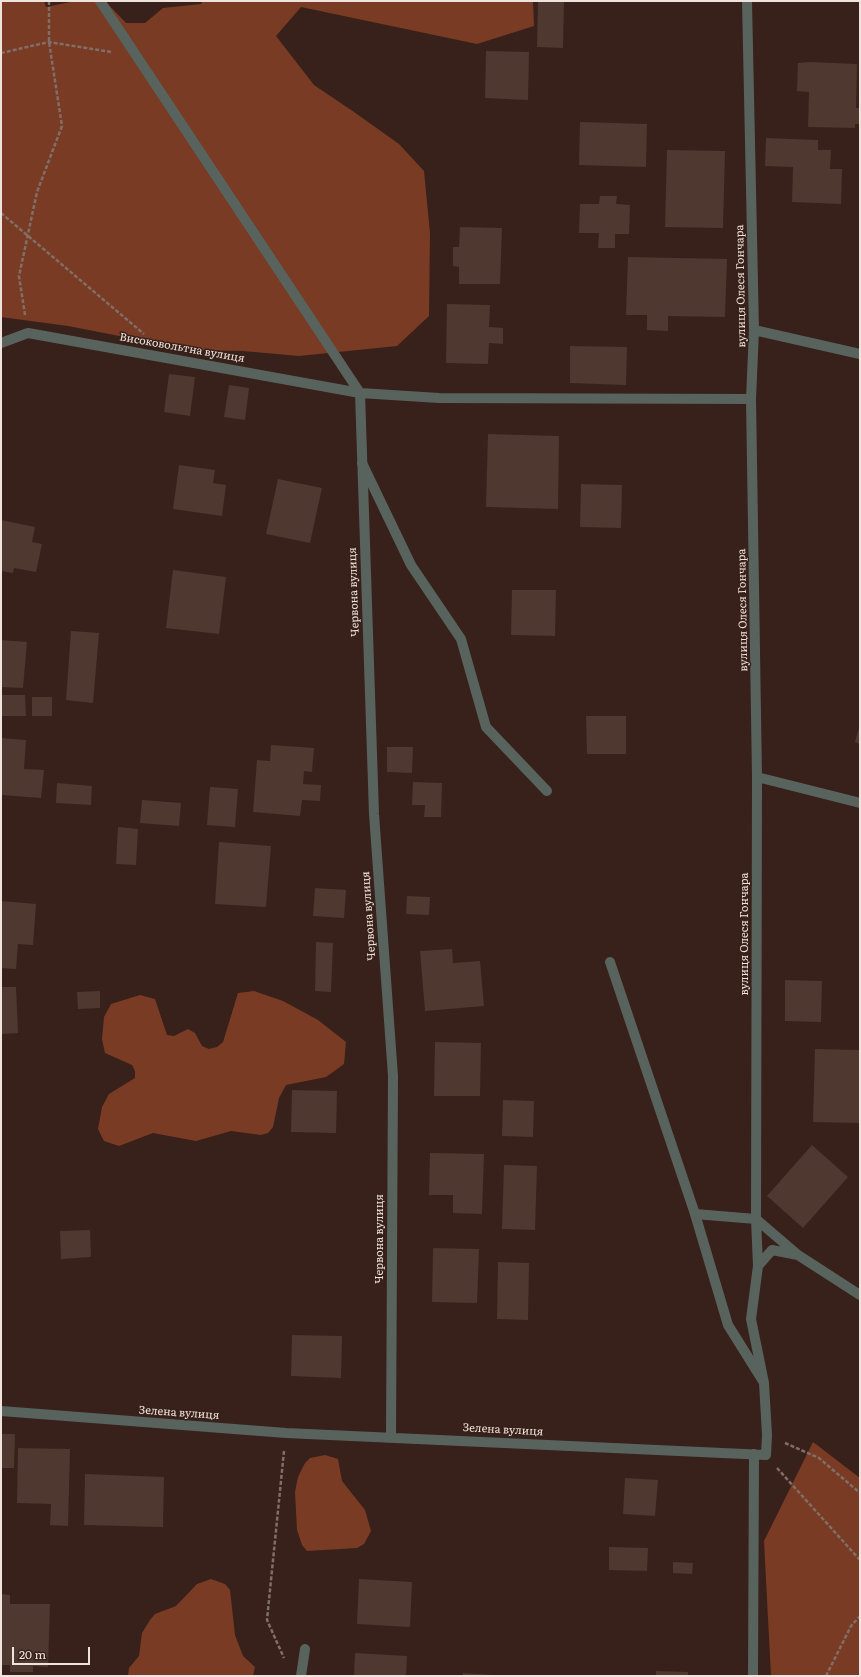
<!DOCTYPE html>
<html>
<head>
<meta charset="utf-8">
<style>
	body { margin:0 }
	#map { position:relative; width:861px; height:1677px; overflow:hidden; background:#37211a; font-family:Literata,serif }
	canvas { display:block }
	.frame { position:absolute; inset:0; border:2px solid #f0e2dc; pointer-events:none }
	.scale { position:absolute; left:12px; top:1647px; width:78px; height:18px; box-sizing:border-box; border:2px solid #f0e2dc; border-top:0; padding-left:5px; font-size:12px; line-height:14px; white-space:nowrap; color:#f0e2dc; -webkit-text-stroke:3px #37211a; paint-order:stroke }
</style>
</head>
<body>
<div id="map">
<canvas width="861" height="1677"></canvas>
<div class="frame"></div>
<div class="scale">20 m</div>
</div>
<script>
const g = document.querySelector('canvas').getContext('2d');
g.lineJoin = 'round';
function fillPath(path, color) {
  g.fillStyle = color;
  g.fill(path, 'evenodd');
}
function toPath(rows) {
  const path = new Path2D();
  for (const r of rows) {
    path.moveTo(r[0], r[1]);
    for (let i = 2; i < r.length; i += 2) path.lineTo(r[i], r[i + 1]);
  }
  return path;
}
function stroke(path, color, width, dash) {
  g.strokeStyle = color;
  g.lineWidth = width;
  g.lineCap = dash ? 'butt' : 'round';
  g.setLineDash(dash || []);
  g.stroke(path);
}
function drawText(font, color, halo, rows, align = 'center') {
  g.font = font + ' Literata,serif';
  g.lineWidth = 3;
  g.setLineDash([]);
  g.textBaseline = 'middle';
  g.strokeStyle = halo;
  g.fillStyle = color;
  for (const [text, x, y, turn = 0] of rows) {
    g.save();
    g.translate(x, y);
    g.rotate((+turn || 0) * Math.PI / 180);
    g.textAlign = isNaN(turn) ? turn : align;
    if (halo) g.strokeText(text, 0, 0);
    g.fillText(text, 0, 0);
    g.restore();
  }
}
const green = toPath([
	[1,1,44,1,46,7,75,1,105,1,126,23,145,23,163,8,201,4,203,1,533,1,534,26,477,44,301,7,276,36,314,85,354,112,399,144,424,171,430,233,429,316,397,346,299,356,243,351,191,350,68,326,1,317],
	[254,991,283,1001,318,1020,346,1042,344,1064,326,1077,286,1085,279,1098,273,1127,268,1133,261,1135,231,1131,196,1141,153,1133,119,1146,104,1141,98,1129,102,1107,109,1094,135,1078,135,1071,132,1065,105,1053,102,1039,104,1017,111,1004,140,995,155,999,167,1035,174,1036,188,1029,195,1033,202,1046,209,1049,217,1047,223,1042,238,993],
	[813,1442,860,1478,860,1676,771,1676,764,1541],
	[325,1455,338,1459,342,1481,365,1510,371,1531,364,1544,357,1548,307,1551,302,1545,297,1530,295,1492,298,1477,305,1463,310,1458],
	[211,1579,225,1584,230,1590,235,1635,243,1656,255,1667,253,1676,128,1676,129,1668,139,1656,142,1633,150,1620,155,1614,176,1606,197,1584]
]);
const building = toPath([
	[538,1,564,1,563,48,537,47],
	[486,51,529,52,528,100,485,98],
	[810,62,857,64,856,108,860,108,860,124,855,124,855,128,808,127,809,92,797,91,798,63],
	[580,122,647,124,646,167,579,165],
	[766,138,818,140,818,150,831,150,830,169,842,169,841,204,792,202,793,167,765,166],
	[667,150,725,151,723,228,665,227],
	[600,196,617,196,616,204,630,205,629,234,615,234,615,248,598,248,599,233,579,233,580,204,599,204],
	[460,227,502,228,500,284,459,284,459,267,453,266,453,247,459,247],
	[628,257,727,259,725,317,668,316,668,331,647,330,647,315,626,315],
	[447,304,490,305,489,327,503,328,503,344,489,343,488,364,446,363],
	[570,346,627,347,626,385,570,383],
	[169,374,195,377,190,416,164,412],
	[229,385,249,388,245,420,224,417],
	[488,434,559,436,558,509,486,507],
	[179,465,215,470,213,483,226,485,222,516,173,509],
	[278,479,322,488,310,543,266,534],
	[581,484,622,485,621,528,580,527],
	[1,520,35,527,32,542,42,544,36,572,14,568,13,573,1,571],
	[173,570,226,577,219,634,166,628],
	[512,590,556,590,555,636,511,635],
	[71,631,99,633,93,703,66,700],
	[1,640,27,642,23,688,1,687],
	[1,695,25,695,26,716,1,716],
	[32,697,52,697,52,716,32,716],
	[586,716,626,716,626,754,587,754],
	[860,724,860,744,855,742],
	[1,738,26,740,24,769,44,770,41,798,1,795],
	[271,745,314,748,312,772,304,771,303,784,321,785,320,801,302,800,300,816,253,812,257,760,270,761],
	[387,747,413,747,412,773,387,772],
	[413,782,442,783,441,817,424,817,425,805,412,805],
	[57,783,92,786,91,805,56,803],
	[210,787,238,789,235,827,207,825],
	[142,800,181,803,179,826,140,823],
	[118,827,138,829,136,865,116,864],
	[219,842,271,846,266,907,215,904],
	[315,888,346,890,344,918,313,916],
	[407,896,430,897,429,915,406,914],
	[1,901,36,904,33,945,18,944,16,969,1,968],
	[316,942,333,943,331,992,315,991],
	[452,949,453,963,480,961,484,1006,425,1011,420,951],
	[785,980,822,981,821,1022,785,1021],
	[1,987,16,987,18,1033,1,1034],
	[100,991,100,1008,78,1009,77,992],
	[435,1042,481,1043,480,1096,434,1096],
	[815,1049,860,1050,860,1123,813,1122],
	[292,1090,337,1091,336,1133,291,1132],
	[503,1100,534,1101,533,1137,502,1136],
	[812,1145,848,1177,803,1228,767,1196],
	[430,1153,484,1154,482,1214,453,1213,453,1195,429,1195],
	[504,1165,537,1166,535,1230,502,1229],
	[90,1230,91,1257,61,1259,60,1231],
	[433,1248,479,1249,477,1303,432,1302],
	[498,1262,529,1263,528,1320,497,1319],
	[292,1335,342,1336,341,1378,291,1376],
	[1,1434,15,1434,14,1468,1,1468],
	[18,1448,70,1449,68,1526,50,1525,51,1504,17,1503],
	[85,1474,164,1477,163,1527,84,1525],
	[625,1478,658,1480,655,1516,623,1514],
	[609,1547,648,1548,647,1571,609,1570],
	[673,1562,693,1563,692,1574,673,1573],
	[359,1579,412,1582,410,1627,357,1624],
	[1,1594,10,1595,10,1604,50,1604,48,1667,33,1666,33,1672,10,1672,10,1665,1,1665],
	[355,1653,407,1656,406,1676,354,1676],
	[656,1671,688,1672,688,1676,656,1676],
	[463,1673,494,1675,494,1676,463,1676]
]);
const path = toPath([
	[1,53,49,42,111,52],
	[1,213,144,334],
	[25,315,19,276,37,192,62,126,49,42,49,1],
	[785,1443,819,1458,860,1493],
	[284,1451,267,1620,284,1658],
	[777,1468,860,1560],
	[826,1676,851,1626,860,1616]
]);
const service = toPath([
	[362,463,411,565,461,639,486,727,547,791],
	[610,962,695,1214,728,1325,763,1381],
	[301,1676,305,1649]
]);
const minor = toPath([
	[100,1,360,393],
	[754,330,860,354],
	[1,343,28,333,360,393,439,398,751,399],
	[360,393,374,814,393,1076,391,1437],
	[757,777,860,803],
	[695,1214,756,1219,798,1255,860,1295],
	[758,1266,772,1250,798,1255],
	[1,1411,286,1433,766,1455,767,1435,764,1383,751,1319,758,1266,756,1219,757,777,751,399,754,330,747,1],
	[753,1676,754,1454]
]);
const streetNames = [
	["вулиця Олеся Гончара",741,286,-91],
	["Високовольтна вулиця",182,348,10],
	["Червона вулиця",354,592,-92],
	["вулиця Олеся Гончара",743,610,-91],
	["Червона вулиця",369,916,-94],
	["вулиця Олеся Гончара",745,934,-90],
	["Червона вулиця",380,1239,-90],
	["Зелена вулиця",179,1413,4],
	["Зелена вулиця",503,1430,3]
];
fillPath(green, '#7a3b24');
fillPath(building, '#4e382f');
stroke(path, '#816e67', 2.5, [4, 2]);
stroke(service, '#58635e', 10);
stroke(minor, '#58635e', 10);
drawText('11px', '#f0e2dc', '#37211a', streetNames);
</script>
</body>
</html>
